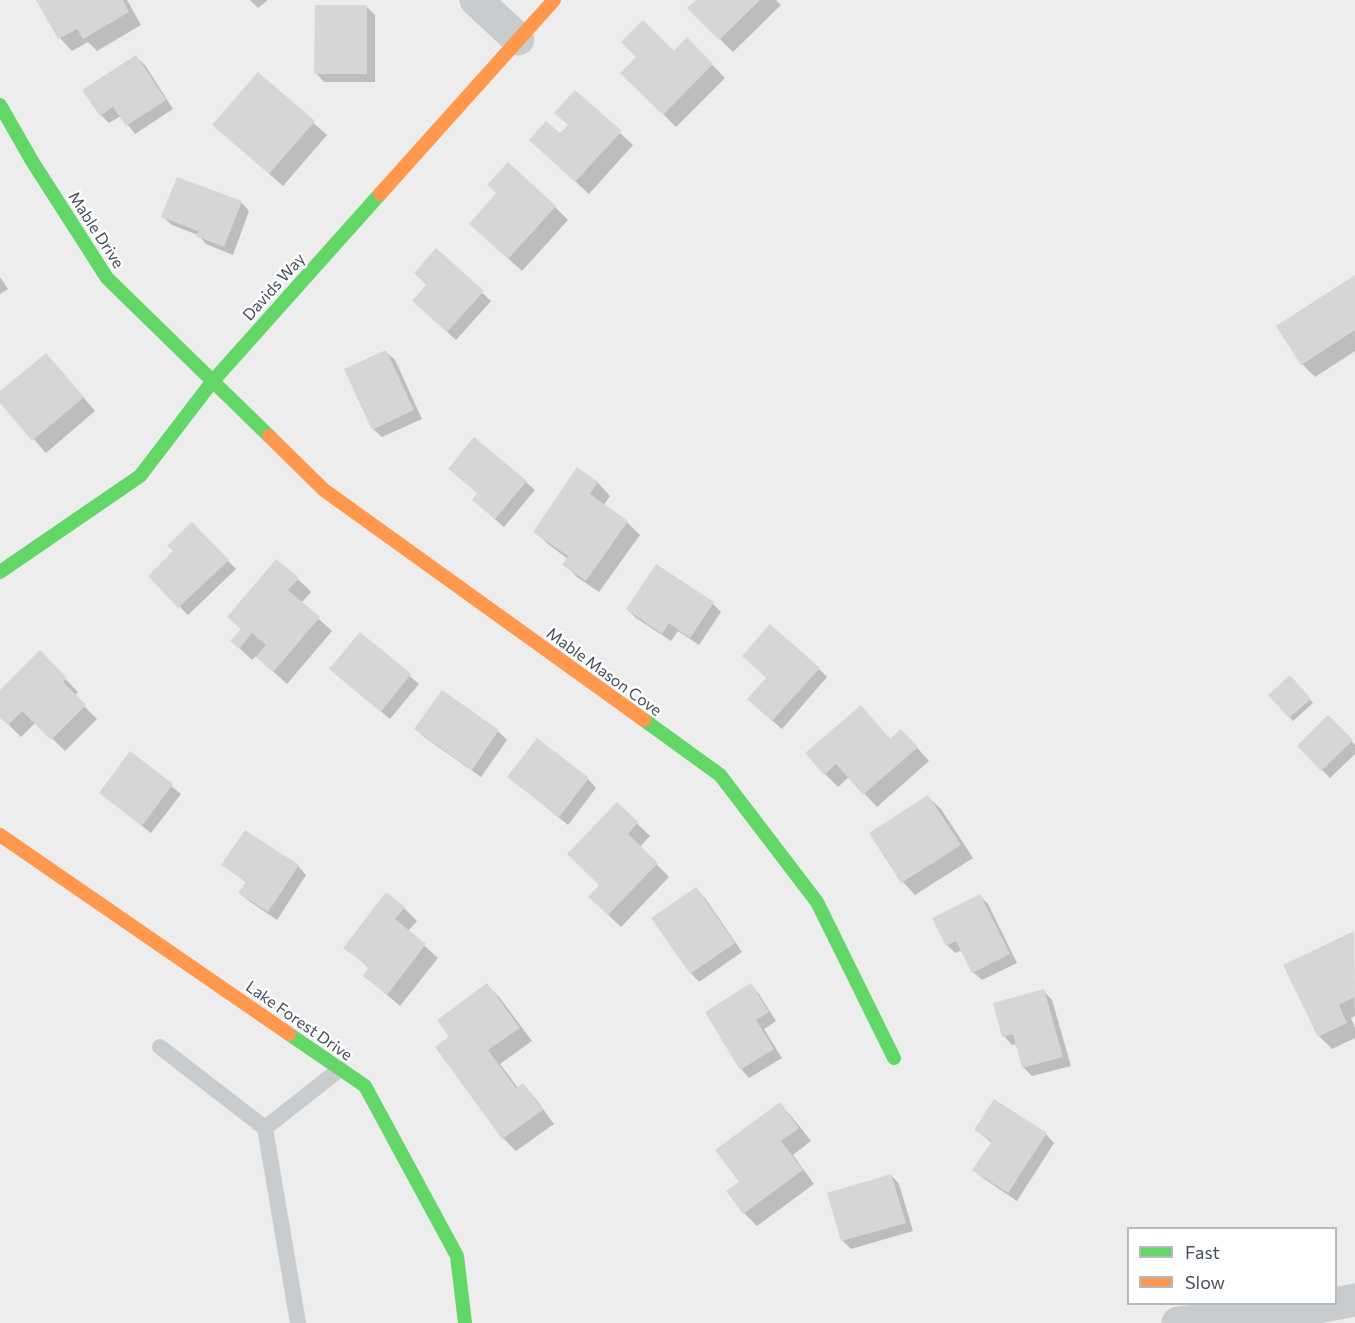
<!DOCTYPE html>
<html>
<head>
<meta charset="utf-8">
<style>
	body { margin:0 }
	#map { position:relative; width:1355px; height:1323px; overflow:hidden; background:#eeeded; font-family:Commissioner,sans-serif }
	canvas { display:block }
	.legend { position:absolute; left:1127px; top:1227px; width:210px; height:78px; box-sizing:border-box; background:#fff; border:2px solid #b5b8bd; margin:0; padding:8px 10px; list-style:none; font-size:18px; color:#464e59 }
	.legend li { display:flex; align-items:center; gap:12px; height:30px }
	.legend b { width:30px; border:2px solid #b5b8bd }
</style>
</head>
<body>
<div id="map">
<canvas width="1355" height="1323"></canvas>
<ul class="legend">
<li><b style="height:8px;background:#63d668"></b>Fast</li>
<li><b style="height:8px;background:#ff974d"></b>Slow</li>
</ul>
</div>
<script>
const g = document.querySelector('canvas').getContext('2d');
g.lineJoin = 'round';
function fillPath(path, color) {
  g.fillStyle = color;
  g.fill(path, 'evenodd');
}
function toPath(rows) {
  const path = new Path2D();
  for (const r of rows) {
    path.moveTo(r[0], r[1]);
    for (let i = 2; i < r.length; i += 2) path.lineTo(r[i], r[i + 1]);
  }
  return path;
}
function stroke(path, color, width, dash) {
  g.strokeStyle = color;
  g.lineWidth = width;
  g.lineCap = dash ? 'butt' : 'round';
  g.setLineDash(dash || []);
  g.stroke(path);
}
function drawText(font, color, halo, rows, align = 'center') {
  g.font = font + ' Commissioner,sans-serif';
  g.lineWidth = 5;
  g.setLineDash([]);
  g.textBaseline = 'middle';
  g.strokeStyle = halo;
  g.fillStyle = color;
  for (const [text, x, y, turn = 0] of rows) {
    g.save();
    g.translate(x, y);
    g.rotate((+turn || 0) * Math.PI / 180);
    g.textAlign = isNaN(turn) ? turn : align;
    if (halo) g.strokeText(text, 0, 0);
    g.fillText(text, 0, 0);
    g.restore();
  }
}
const shadow = toPath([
	[37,0,127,0,141,25,97,51,88,42,72,51,60,38],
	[250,0,268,0,258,8],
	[698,0,776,0,781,5,733,52,689,8],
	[366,6,375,15,375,82,324,82,316,73],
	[687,39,725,78,676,127,622,73,674,53],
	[136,57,145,65,173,109,135,134,121,116,109,123,101,115],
	[258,74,327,135,283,186,214,125],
	[620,133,633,145,589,194,544,153,560,136],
	[241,202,249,211,233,255,206,244,198,235,172,225,163,217],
	[555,207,568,220,522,271,484,237],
	[436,250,491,301,456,340,422,309],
	[1355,276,1355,351,1315,377,1302,364],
	[0,277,8,289,0,294],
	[386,352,395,360,422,419,382,437,373,429],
	[58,367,95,411,46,453,0,401,0,393],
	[578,469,598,483,610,496,604,505,627,522,640,535,599,592,577,577,564,564,568,559,548,544,535,531],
	[526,482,535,490,504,527,482,508,479,494],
	[192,524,236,569,188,615,150,576,175,552],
	[298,579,311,592,301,603,332,631,287,684,256,656,252,660,232,641,242,630,229,617],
	[713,604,721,612,699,645,678,631,671,641,636,618,627,609],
	[360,634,419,684,390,719,339,677],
	[40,653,78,692,74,696,97,719,65,751,36,722,21,737,0,716,0,692],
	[819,669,827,677,782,729,758,708],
	[1290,677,1313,703,1293,721,1270,695],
	[442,692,498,731,507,740,481,777,424,737,416,729],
	[1328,717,1355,745,1355,754,1330,778,1299,746],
	[873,720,891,740,914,744,929,761,877,807,849,777,838,787,825,774],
	[130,753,181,794,151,833,101,793],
	[509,777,588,779,596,788,568,825],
	[928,797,941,809,973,858,915,895,903,882,871,834],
	[617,804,650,836,640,847,669,877,621,927,603,910],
	[223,865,298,866,306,875,277,920,249,901,240,893,247,883],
	[696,889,705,898,742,952,699,982,691,973],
	[980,896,988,904,1017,963,982,980,973,972,962,950,955,953,947,945],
	[404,908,417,921,408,931,438,958,400,1006,365,976,370,969,345,947],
	[1353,933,1355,1016,1351,1018,1355,1028,1355,1038,1332,1049,1319,1036],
	[487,985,500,998,532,1041,500,1064,518,1088,523,1085,535,1098,554,1124,516,1151,503,1138,437,1048,451,1037],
	[751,985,759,994,776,1021,764,1029,782,1058,749,1078,741,1069],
	[1044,991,1052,1000,1071,1066,1032,1076,1024,1068,1017,1044,1012,1045,1004,1036],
	[780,1104,792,1117,811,1141,793,1155,814,1184,757,1226,744,1213,742,1182],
	[976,1130,1046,1134,1054,1143,1017,1201,983,1178,974,1170,992,1143],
	[891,1175,899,1184,913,1231,851,1249,842,1240]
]);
const building = toPath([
	[36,0,123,0,129,12,83,39,77,29,58,39],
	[696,0,760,0,719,40,687,8],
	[315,5,367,5,367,74,314,74],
	[643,20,674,51,687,37,713,64,663,115,620,73,636,57,621,42],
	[136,55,166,100,126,126,113,107,100,116,82,90],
	[258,72,315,121,269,174,212,125],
	[575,90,622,131,575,182,529,140,546,121,560,133,568,125,554,113],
	[508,162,556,206,508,259,469,224,496,193,487,185],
	[177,177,242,201,224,247,196,236,198,231,161,217],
	[436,248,484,291,447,332,412,301,426,285,414,273],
	[1355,275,1355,330,1301,365,1276,326],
	[386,350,414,410,372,430,344,369],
	[46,353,84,397,32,441,0,403,0,391],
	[474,437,527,481,495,519,472,500,477,493,448,469],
	[577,467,598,482,590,494,628,521,586,581,562,565,568,556,533,532],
	[192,522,229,560,178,608,148,576,173,551,167,546],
	[276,559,299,578,288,590,320,617,273,672,256,657,266,645,252,633,239,649,230,641,241,629,227,617],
	[656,564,714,602,690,638,669,623,662,634,626,609],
	[770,624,820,668,772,721,747,699,766,678,742,656],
	[360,632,411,674,381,712,329,669],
	[40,650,67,678,63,682,86,705,51,740,22,711,8,725,0,718,0,690],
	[1290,675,1311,699,1289,718,1268,695],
	[442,690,499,730,472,770,414,729],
	[861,705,890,739,901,729,918,747,863,795,836,764,824,775,805,753],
	[1328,715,1353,740,1321,771,1297,746],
	[537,738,589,778,559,817,507,777],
	[130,751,173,784,142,826,99,793],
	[928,795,961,845,901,883,869,833],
	[617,802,638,822,628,834,658,863,608,915,588,897,599,885,567,854],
	[245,830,299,865,268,912,238,893,246,882,221,865],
	[696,887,735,943,690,974,651,918],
	[386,892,405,907,395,919,426,944,387,995,363,976,369,967,343,948],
	[980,894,1010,954,972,973,956,941,946,946,932,918],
	[1354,931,1355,997,1339,1005,1347,1023,1318,1037,1283,965],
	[487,983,520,1028,488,1050,516,1088,523,1083,543,1110,502,1139,435,1047,449,1037,437,1020],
	[751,983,769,1012,756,1020,774,1049,740,1070,705,1012],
	[1044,989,1063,1057,1022,1068,1013,1034,1002,1037,993,1003],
	[994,1099,1047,1133,1008,1193,972,1170,992,1141,974,1130],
	[780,1102,799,1128,781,1141,803,1170,743,1214,726,1191,739,1182,715,1150],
	[891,1174,906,1223,841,1241,827,1193]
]);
const lane = toPath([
	[160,1047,265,1128],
	[298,1323,265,1128,340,1069]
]);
const street = toPath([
	[476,0,518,39],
	[1178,1323,1302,1310,1355,1300]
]);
const fast = toPath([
	[0,105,32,161,107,278,269,436],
	[0,572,140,476,212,382,380,194],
	[644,720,720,775,817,902,894,1058],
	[289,1034,365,1086,457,1256,465,1323]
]);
const slow = toPath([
	[380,194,554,0],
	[269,436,324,490,644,720],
	[0,835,289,1034]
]);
const streetNames = [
	["Mable Drive",96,230,57],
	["Davids Way",274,287,-48],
	["Mable Mason Cove",604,672,36],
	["Lake Forest Drive",299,1021,35]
];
fillPath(shadow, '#0003');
fillPath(building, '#d6d5d7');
stroke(lane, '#c9ccce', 16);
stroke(street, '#c9ccce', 33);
stroke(fast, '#63d668', 14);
stroke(slow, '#ff974d', 14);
drawText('16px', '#464e59', '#fff', streetNames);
</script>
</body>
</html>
